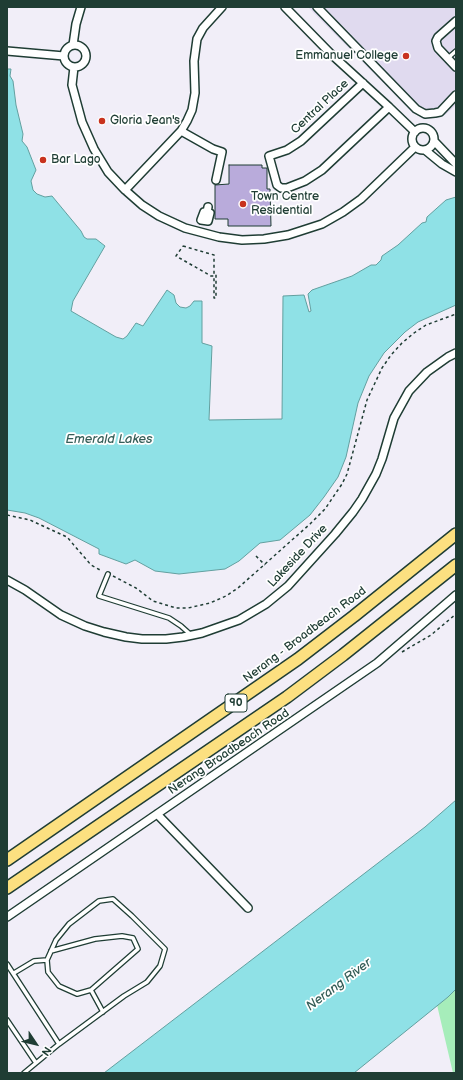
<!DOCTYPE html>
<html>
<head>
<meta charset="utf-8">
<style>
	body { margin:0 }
	#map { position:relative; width:463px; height:1080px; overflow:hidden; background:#f1eef8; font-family:"Balsamiq Sans",sans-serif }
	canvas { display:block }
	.frame { position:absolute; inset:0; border:8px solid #1f3d34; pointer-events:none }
	.north { position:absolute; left:16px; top:1024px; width:40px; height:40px; -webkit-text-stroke:3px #fff; paint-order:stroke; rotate:125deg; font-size:11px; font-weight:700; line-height:16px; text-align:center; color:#1f3d34 }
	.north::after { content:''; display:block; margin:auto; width:14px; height:18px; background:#1f3d34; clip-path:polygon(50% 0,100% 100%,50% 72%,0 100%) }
</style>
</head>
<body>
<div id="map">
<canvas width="463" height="1080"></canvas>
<div class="frame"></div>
<div class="north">N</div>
</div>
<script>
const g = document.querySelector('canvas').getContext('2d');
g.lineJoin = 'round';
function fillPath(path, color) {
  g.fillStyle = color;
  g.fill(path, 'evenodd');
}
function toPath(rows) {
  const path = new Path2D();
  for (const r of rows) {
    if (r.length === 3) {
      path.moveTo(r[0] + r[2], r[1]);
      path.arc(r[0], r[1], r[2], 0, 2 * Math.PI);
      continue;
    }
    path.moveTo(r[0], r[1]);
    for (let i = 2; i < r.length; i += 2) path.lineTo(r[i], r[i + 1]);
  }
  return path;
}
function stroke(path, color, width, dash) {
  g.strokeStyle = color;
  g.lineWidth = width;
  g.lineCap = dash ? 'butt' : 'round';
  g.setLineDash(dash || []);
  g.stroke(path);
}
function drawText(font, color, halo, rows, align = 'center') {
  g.font = font + ' "Balsamiq Sans",sans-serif';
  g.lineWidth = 3.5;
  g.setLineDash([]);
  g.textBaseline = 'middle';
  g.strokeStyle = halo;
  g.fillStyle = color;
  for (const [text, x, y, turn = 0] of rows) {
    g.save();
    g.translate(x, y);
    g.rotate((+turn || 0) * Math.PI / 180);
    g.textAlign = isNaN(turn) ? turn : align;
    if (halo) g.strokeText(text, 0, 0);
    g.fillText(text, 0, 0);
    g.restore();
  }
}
const built = toPath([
	[308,7,456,7,456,105,445,115,435,118,423,117,413,113]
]);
const green = toPath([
	[456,989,456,1073,453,1073,437,1005,448,997]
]);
const water = toPath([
	[7,69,11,69,10,76,13,81,16,105,23,134,22,141,27,147,36,170,31,181,33,190,37,194,45,197,52,196,81,231,84,237,87,239,96,239,105,246,73,301,71,311,116,337,123,339,127,336,136,323,143,326,167,290,174,295,176,303,180,307,186,308,190,306,194,301,202,301,202,343,212,346,209,420,282,419,283,296,304,295,309,312,311,311,308,294,312,290,352,276,371,265,376,265,381,260,382,256,398,245,422,223,426,222,427,217,446,200,456,197,456,305,418,322,405,332,384,353,369,376,358,403,346,457,338,477,324,497,310,515,280,540,260,543,239,561,225,569,179,574,155,571,135,560,126,564,99,554,99,549,39,518,25,513,7,510,7,69],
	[456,800,456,989,448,997,354,1073,104,1073,425,827,456,800]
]);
const building = toPath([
	[229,165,262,165,262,168,267,168,267,189,270,189,271,226,228,226,228,219,215,219,215,185,229,184,229,165]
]);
const path = toPath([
	[183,246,214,255,214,274,216,274,216,298,214,298,214,276,211,276,176,256,183,246],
	[7,515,30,520,67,537,91,565,102,571],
	[256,556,265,565],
	[113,576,136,588,153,601,176,608,188,608,210,603,226,596,238,588,310,524,325,509,342,484,347,474,367,400,382,368,391,355,402,343,414,333,426,325,456,314],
	[402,652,431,635,456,614]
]);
const lane = toPath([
	[448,58,456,51],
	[108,574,99,596,169,618,181,626,191,635],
	[47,960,48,972,59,986,77,994,91,990,138,949,133,938,122,936,95,939,51,951],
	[7,964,59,1044,24,1073],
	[14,973,34,961,47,960,56,940,69,924,99,901,113,899,132,916,165,949,160,966,147,982,124,996,59,1044],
	[91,990,103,1012],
	[7,1020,36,1063]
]);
const street = toPath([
	[285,7,331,54,389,107,415,132],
	[317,7,416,109,425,114,435,113,440,112,456,95],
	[456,21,438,37,436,41,438,48,456,67],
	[73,45,76,24,81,7],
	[75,56,11],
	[7,51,64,56],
	[74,67,72,85,82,122,94,149,108,172,125,190,142,205,159,216,185,228,219,237,242,240,264,239,288,235,322,224,343,212,361,199,415,147],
	[363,83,301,141,287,150,269,156,277,185,281,188,287,188,305,181,322,170,389,107],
	[423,139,11],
	[181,131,213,149,222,152,216,180],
	[434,141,456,164],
	[425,150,442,164,456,172],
	[125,190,181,131,187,121,192,110,195,93,194,61,197,39,203,28,222,7],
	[207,212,204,212,201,220,208,221,210,213,207,212,208,207],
	[7,580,25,590,61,615,85,626,104,632,126,637,142,639,166,639,183,637,202,633,239,620,266,604,288,586,335,534,353,512,362,499,376,474,382,459,394,418,409,391,427,372,448,357,456,353],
	[157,814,248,908],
	[7,917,377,663,456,595]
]);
const primary = toPath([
	[7,860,298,659,354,616,456,534],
	[7,888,287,697,343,655,456,565]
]);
const markers = [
	[406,56,4,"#c8321e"],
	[102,121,4,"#c8321e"],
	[43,160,4,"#c8321e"],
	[243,204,4,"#c8321e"]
];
const shields = [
	[236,703,22]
];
const shieldNames = [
	["90",236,703]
];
const poiNames = [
	["Emmanuel College",398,56,"right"],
	["Gloria Jean's",110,121],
	["Bar Lago",51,160],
	["Town Centre",251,197],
	["Residential",251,211]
];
const streetNames = [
	["Central Place",320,107,-43],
	["Lakeside Drive",298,556,-47],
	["Nerang - Broadbeach Road",305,635,-37],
	["Nerang Broadbeach Road",229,752,-34]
];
const waterNames = [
	["Emerald Lakes",109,440],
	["Nerang River",339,985,-37]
];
fillPath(built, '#e0daef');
fillPath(green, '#a6edba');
fillPath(water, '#8fe1e6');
stroke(water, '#629f9f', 1);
fillPath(building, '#b9abdb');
stroke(building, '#1f3d34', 1);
stroke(lane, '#1f3d34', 6);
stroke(street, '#1f3d34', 10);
stroke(primary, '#1f3d34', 14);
stroke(path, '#1f3d34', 1.5, [3, 3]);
stroke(lane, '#fff', 3.5);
stroke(street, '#fff', 7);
stroke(primary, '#fce080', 11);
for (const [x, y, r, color] of markers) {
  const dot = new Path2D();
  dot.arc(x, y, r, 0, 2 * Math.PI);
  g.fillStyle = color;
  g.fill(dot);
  stroke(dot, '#fff', 1.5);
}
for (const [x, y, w] of shields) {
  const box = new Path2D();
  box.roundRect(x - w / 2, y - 9, w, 18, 3);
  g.fillStyle = '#fff';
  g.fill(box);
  stroke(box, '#1f3d34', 1);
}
drawText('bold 11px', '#1f3d34', null, shieldNames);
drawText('12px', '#1f3d34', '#fff', poiNames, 'left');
drawText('12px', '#1f3d34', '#fff', streetNames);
drawText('italic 13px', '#355e58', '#fff', waterNames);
</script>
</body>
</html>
